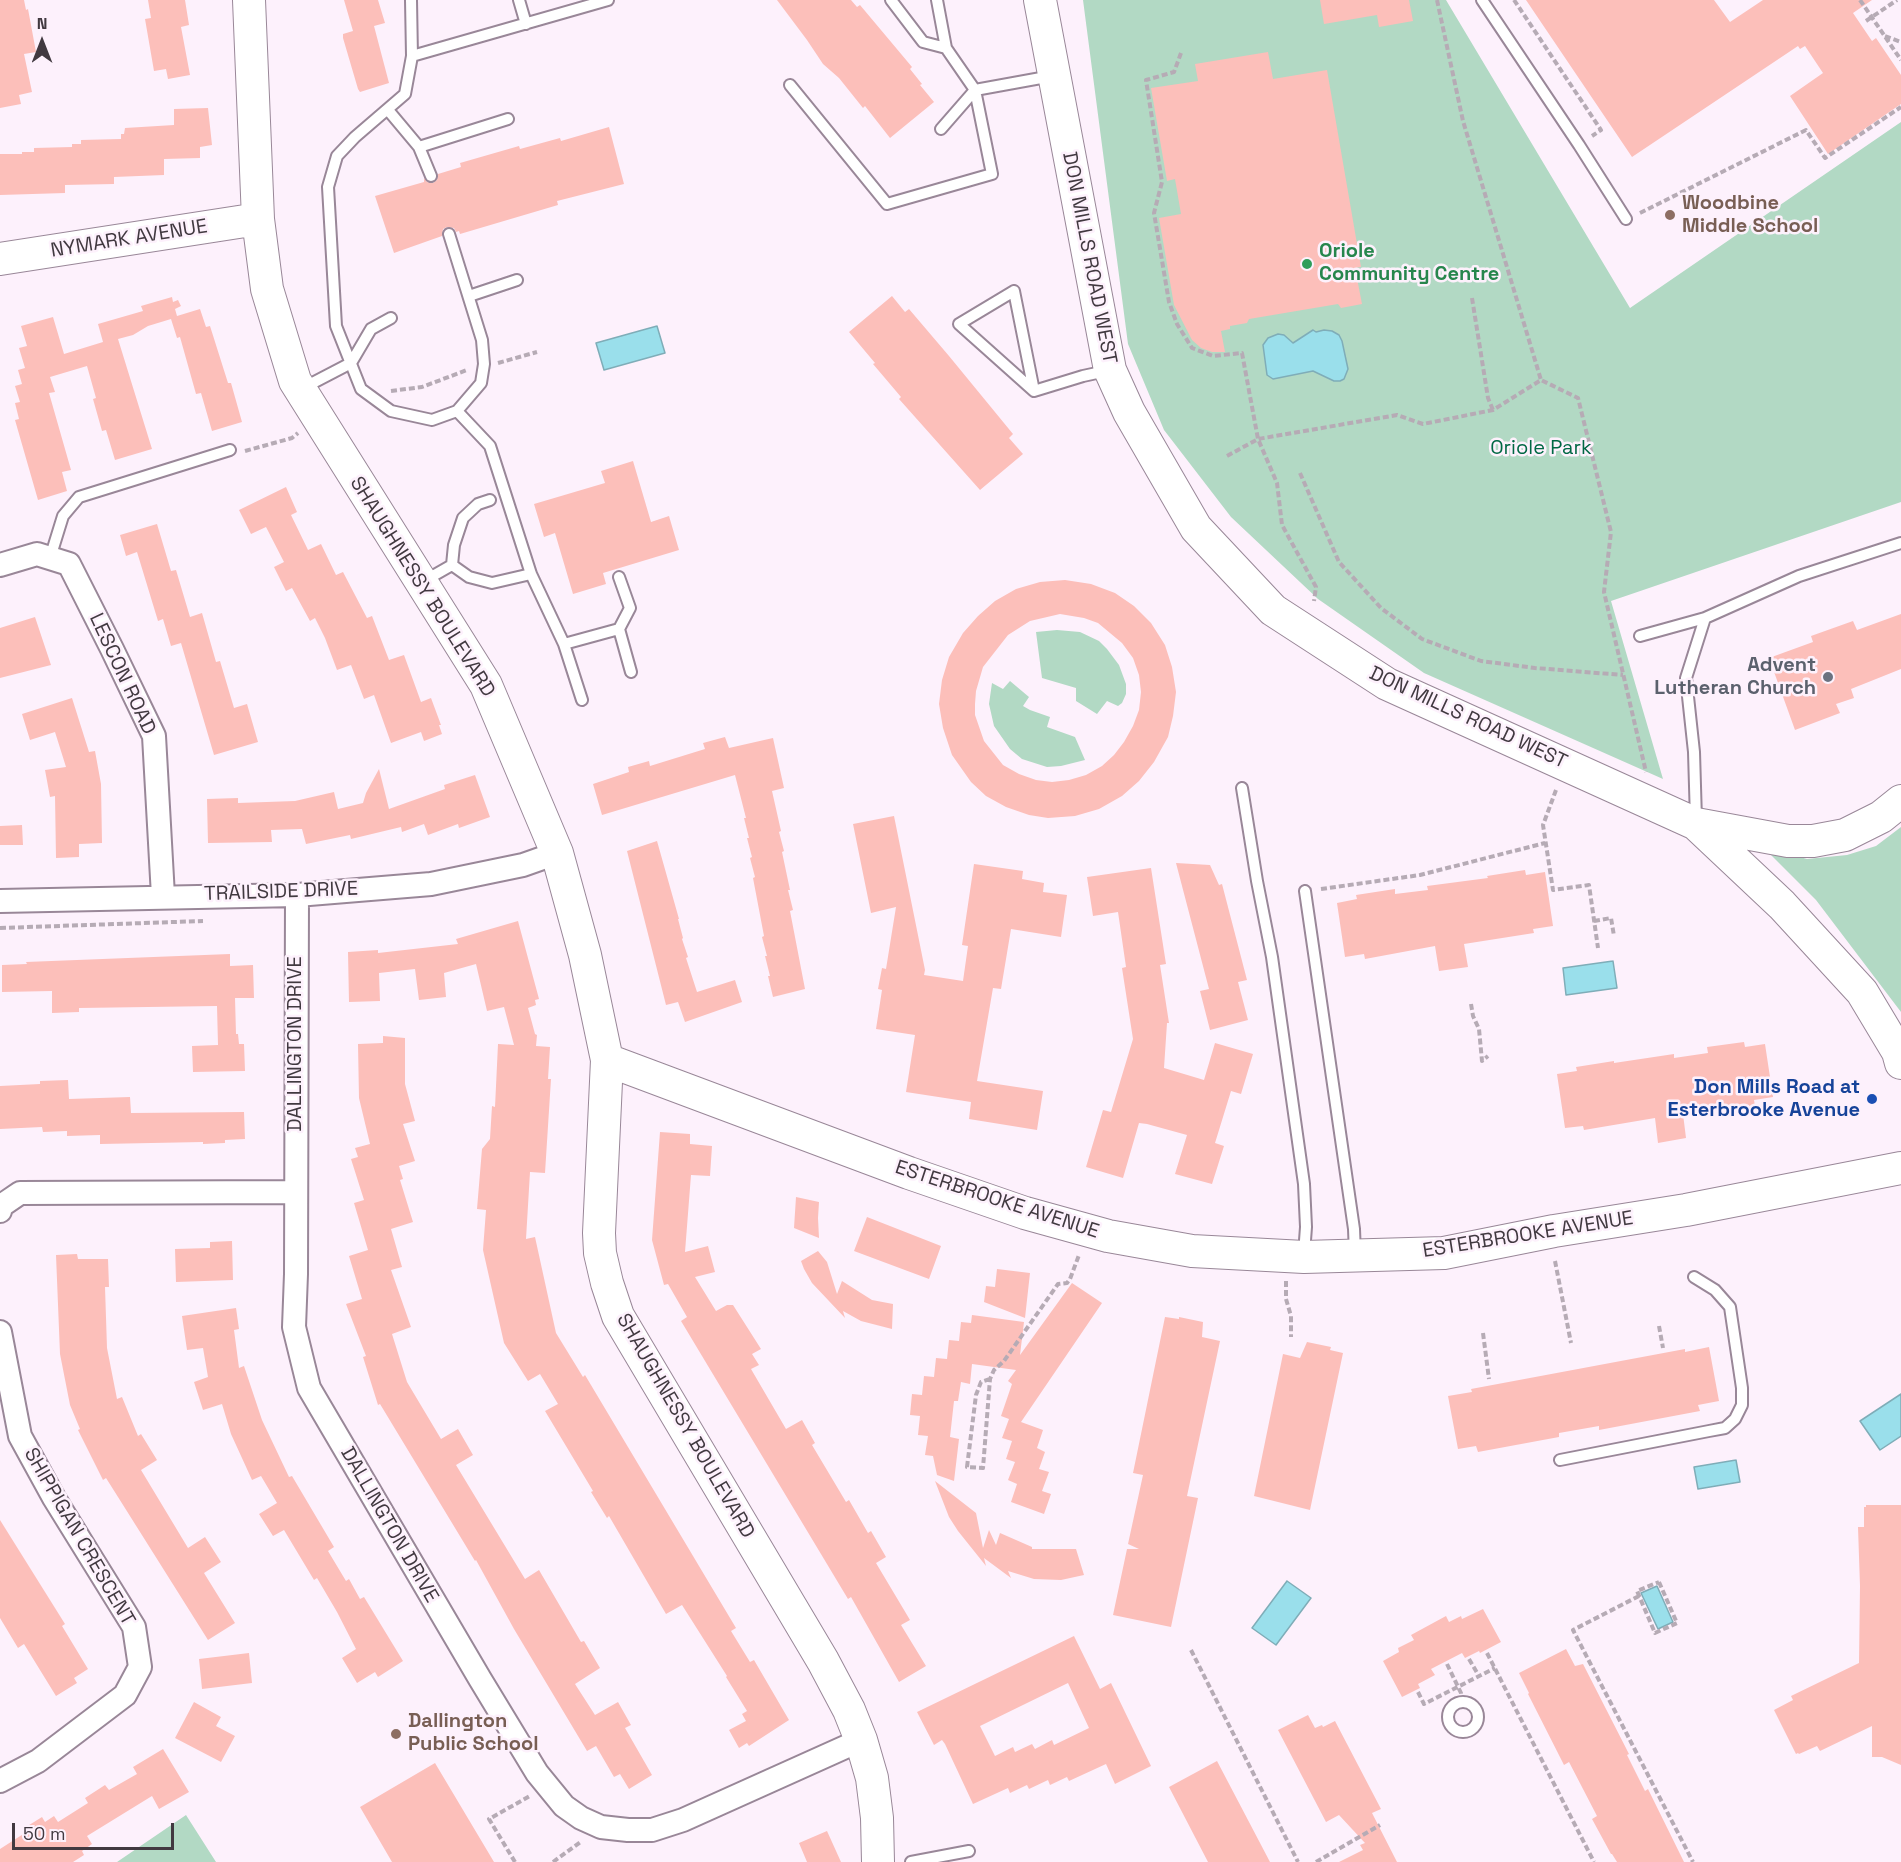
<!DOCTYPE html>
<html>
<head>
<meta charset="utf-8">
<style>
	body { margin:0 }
	#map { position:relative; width:1901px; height:1862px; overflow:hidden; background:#fdf1fc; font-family:"Space Grotesk",sans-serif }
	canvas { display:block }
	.north { position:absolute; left:12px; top:12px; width:60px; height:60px; -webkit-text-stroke:4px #fdf1fc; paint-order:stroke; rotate:0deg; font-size:16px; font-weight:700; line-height:24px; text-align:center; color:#413940 }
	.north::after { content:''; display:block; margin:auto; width:21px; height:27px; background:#413940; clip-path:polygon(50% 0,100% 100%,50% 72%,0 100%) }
	.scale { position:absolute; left:12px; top:1823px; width:162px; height:27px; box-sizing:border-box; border:3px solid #413940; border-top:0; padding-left:8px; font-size:18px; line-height:21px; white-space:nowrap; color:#413940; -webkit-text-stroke:4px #fdf1fc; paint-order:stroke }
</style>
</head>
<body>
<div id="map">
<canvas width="1901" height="1862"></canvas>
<div class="north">N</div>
<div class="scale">50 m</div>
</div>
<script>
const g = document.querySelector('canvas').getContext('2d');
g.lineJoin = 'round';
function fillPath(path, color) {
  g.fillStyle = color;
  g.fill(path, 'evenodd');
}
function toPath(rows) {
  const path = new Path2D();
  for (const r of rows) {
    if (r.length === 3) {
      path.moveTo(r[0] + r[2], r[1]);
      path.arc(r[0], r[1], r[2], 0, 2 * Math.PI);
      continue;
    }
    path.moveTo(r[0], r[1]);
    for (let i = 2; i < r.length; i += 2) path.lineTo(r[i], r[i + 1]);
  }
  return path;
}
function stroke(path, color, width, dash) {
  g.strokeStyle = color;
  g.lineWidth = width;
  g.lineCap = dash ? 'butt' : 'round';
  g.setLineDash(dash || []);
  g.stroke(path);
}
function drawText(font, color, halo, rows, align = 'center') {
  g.font = font + ' "Space Grotesk",sans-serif';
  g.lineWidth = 5;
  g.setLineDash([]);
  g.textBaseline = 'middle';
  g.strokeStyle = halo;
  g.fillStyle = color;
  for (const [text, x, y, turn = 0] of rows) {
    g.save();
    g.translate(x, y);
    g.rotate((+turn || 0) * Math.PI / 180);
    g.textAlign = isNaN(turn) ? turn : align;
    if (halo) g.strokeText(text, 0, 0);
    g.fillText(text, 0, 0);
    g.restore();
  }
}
const green = toPath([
	[1083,0,1446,0,1630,308,1901,122,1901,502,1611,601,1663,779,1424,673,1318,599,1231,517,1164,430,1128,344],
	[1057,630,1080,632,1099,641,1107,649,1119,665,1126,684,1126,694,1122,703,1118,706,1107,701,1097,714,1076,701,1076,688,1042,678,1036,632],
	[1010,681,1029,697,1023,706,1030,710,1050,717,1047,727,1075,737,1085,760,1061,766,1047,767,1022,759,1010,749,994,726,989,704,992,683,1003,689],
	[1901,827,1901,1012,1816,900,1762,846,1807,859,1847,855,1876,846],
	[186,1815,216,1862,117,1862]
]);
const water = toPath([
	[657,326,665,353,604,370,596,343,657,326],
	[1313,330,1316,332,1324,330,1332,331,1339,335,1342,341,1348,369,1344,379,1340,381,1334,381,1313,371,1273,379,1267,375,1263,345,1268,338,1278,334,1284,335,1293,343,1313,330],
	[1613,961,1617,988,1566,995,1563,968,1613,961],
	[1901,1394,1901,1436,1880,1450,1860,1421,1901,1394],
	[1736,1460,1740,1482,1698,1489,1694,1467,1736,1460],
	[1287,1581,1311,1598,1276,1645,1252,1628,1287,1581],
	[1657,1586,1673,1622,1658,1629,1641,1593,1657,1586]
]);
const building = toPath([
	[0,0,24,0,26,10,28,9,36,52,24,54,32,92,19,95,21,104,0,108],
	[148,0,185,0,189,25,181,27,190,75,168,79,166,69,154,71,145,19,151,18],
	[344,0,378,0,385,23,374,26,389,83,360,92,358,89,343,38,343,34,353,31],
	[777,0,851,0,857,7,860,5,912,67,910,69,922,84,920,85,934,102,890,138,865,106,863,108,839,78,823,64,807,40],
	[1320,0,1409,0,1413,21,1379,27,1377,15,1324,24],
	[1526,0,1714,0,1730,22,1763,0,1872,0,1853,13,1872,41,1876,38,1901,75,1901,104,1828,154,1790,96,1823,73,1805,46,1800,49,1798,46,1632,157],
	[1268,52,1273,79,1327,70,1361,267,1355,268,1362,304,1341,308,1338,304,1249,319,1247,323,1230,326,1230,329,1221,331,1225,352,1212,352,1201,348,1192,340,1174,305,1159,218,1181,214,1175,179,1167,181,1151,88,1198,81,1195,64],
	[208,108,212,145,200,147,200,158,164,159,164,175,114,177,114,184,65,185,65,193,0,195,0,154,22,154,22,152,34,152,34,148,72,147,72,144,81,144,81,140,121,139,121,134,124,134,125,128,174,125,174,109],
	[609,127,624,184,557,201,558,205,460,234,459,231,456,232,454,228,447,227,443,229,442,236,394,253,375,196,424,182,424,178,427,182,433,183,437,180,438,174,461,167,460,163,519,146,520,149,560,138,561,141],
	[892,296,905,312,909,309,949,356,1013,434,1009,438,1023,454,980,490,899,399,901,397,873,364,875,363,849,332],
	[172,297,173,302,178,300,181,306,175,309,177,316,200,309,206,327,210,326,228,383,231,383,242,422,212,431,201,393,196,394,180,337,177,338,171,319,148,326,133,335,118,339,152,449,115,460,106,430,102,431,93,399,96,398,87,366,50,377,55,392,49,393,71,470,62,472,67,491,38,500,15,420,19,419,15,403,20,402,15,386,22,384,18,370,25,368,19,348,27,346,21,326,53,317,64,354,103,342,98,324,143,311,141,306],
	[633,461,651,522,669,516,679,550,603,573,606,584,573,594,555,533,544,537,534,504,605,483,601,471],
	[286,487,297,512,291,515,308,550,321,544,336,575,343,572,367,618,372,616,389,660,404,655,421,702,431,698,441,725,439,725,442,734,424,741,421,732,391,743,374,695,364,699,351,665,337,670,325,638,315,618,310,621,292,588,286,591,274,567,284,562,266,527,251,534,239,510],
	[157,524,171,571,176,570,190,617,202,613,216,662,220,661,234,708,247,704,258,742,214,755,181,643,171,646,163,619,158,621,137,552,126,556,120,535],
	[1065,580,1091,584,1115,593,1134,606,1151,623,1165,645,1172,667,1176,692,1173,716,1168,737,1154,762,1139,781,1122,796,1099,809,1075,816,1048,818,1029,815,1006,807,986,796,971,782,952,755,943,728,939,704,942,680,949,657,963,633,978,616,995,601,1016,589,1040,582],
	[1060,614,1084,618,1098,623,1122,643,1133,658,1139,675,1141,692,1139,710,1133,726,1124,742,1114,755,1102,766,1086,775,1069,780,1052,782,1036,780,1019,774,1003,765,984,741,975,715,975,704,976,691,983,667,1008,635,1030,621],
	[1901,614,1901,669,1851,689,1854,698,1836,704,1840,713,1795,730,1769,658,1813,642,1811,636,1853,621,1857,630],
	[35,617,51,665,0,678,0,628],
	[72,698,89,752,95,751,101,784,102,843,79,844,79,857,56,858,55,796,50,797,45,770,66,767,55,732,30,740,22,714],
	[725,737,729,748,773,738,784,788,772,791,781,831,779,832,784,851,782,852,790,890,788,890,793,910,790,911,805,989,773,997,768,976,770,976,765,956,767,956,762,937,764,936,753,878,755,877,750,858,752,857,747,838,749,838,744,818,746,818,735,775,602,815,593,784,629,772,628,767,649,761,650,766,705,749,703,743],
	[379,769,389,809,445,789,444,785,475,775,490,817,459,828,458,824,428,835,424,824,402,832,401,827,351,839,350,835,306,844,302,829,271,830,272,842,208,843,207,799,238,798,238,803,295,801,334,792,338,809,363,803,366,793],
	[894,816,925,970,924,975,963,981,968,946,962,945,974,864,1023,871,1022,879,1044,883,1043,892,1067,895,1061,937,1011,929,1001,989,993,988,977,1081,1043,1091,1037,1130,969,1119,971,1102,906,1092,915,1035,876,1029,882,990,878,989,882,968,886,969,896,907,871,913,853,824],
	[22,825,23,845,0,845,0,826],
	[657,841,679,919,678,919,683,938,682,939,688,957,686,958,697,992,735,980,742,1002,685,1022,678,1002,666,1005,627,851],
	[1176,863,1210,865,1219,885,1222,884,1247,980,1238,982,1248,1020,1210,1030,1200,991,1209,989],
	[1151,868,1166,964,1160,965,1169,1023,1167,1023,1164,1068,1204,1080,1215,1043,1253,1054,1241,1094,1231,1091,1215,1143,1224,1146,1212,1184,1175,1174,1187,1135,1147,1124,1139,1123,1123,1178,1086,1167,1103,1110,1111,1112,1133,1039,1122,968,1126,967,1118,912,1093,916,1087,877],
	[1525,870,1526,875,1545,872,1553,926,1533,929,1534,933,1464,944,1468,967,1439,971,1435,946,1365,959,1364,954,1345,957,1337,903,1357,899,1356,895,1395,889,1395,894,1428,890,1427,886,1488,878,1487,876],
	[518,921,539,999,535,1000,536,1005,528,1008,535,1034,537,1035,536,1046,550,1047,548,1079,551,1079,545,1173,530,1172,526,1239,535,1237,556,1333,583,1377,585,1375,736,1628,731,1631,750,1662,754,1660,789,1720,749,1746,747,1743,739,1748,729,1730,746,1721,742,1714,747,1711,726,1677,727,1676,682,1605,666,1614,609,1516,607,1518,591,1492,593,1491,545,1411,558,1404,540,1374,528,1381,504,1343,483,1250,486,1210,477,1209,482,1149,490,1139,492,1106,495,1107,498,1044,514,1045,504,1007,487,1011,476,964,444,973,446,997,419,1000,415,969,379,973,380,1001,349,1002,348,952,378,950,378,953,458,944,456,939],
	[230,954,230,966,253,965,254,998,235,998,236,1034,238,1034,239,1044,244,1044,245,1071,193,1072,192,1046,218,1045,217,1006,79,1008,79,1012,52,1013,52,991,2,992,2,965,27,964,26,962],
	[383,1036,405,1038,405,1084,415,1121,403,1124,415,1161,399,1166,403,1179,400,1180,413,1222,391,1229,402,1267,391,1270,411,1327,392,1334,407,1382,441,1439,458,1429,473,1455,456,1465,525,1579,539,1570,581,1642,584,1641,600,1668,575,1684,595,1715,618,1702,631,1725,625,1728,652,1775,629,1789,620,1774,614,1777,596,1746,587,1751,514,1629,476,1560,475,1561,380,1404,378,1405,363,1357,366,1356,346,1304,362,1299,349,1256,368,1250,354,1203,364,1200,351,1159,358,1157,355,1148,370,1144,359,1098,358,1044,383,1043],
	[1744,1042,1745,1047,1765,1044,1773,1097,1754,1100,1755,1106,1716,1111,1716,1109,1683,1114,1686,1138,1658,1143,1655,1118,1584,1130,1583,1126,1565,1128,1557,1074,1577,1071,1576,1067,1614,1061,1614,1063,1674,1054,1674,1058,1708,1053,1707,1047],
	[68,1080,69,1099,130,1097,131,1113,244,1112,245,1139,225,1140,225,1143,203,1144,203,1142,100,1144,100,1135,67,1136,67,1131,43,1132,42,1127,0,1129,0,1086,40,1084,40,1081],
	[660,1132,690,1134,690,1144,712,1146,710,1176,691,1175,685,1252,708,1246,715,1272,695,1277,716,1311,727,1305,733,1305,761,1349,752,1354,759,1365,751,1369,786,1429,802,1420,815,1443,812,1445,846,1502,849,1500,868,1533,871,1531,886,1557,876,1563,910,1620,901,1625,926,1666,899,1682,851,1597,848,1599,681,1321,687,1317,668,1284,664,1285,652,1240],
	[796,1197,819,1202,818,1218,819,1238,794,1228],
	[867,1217,941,1246,929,1279,854,1251],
	[232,1241,233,1280,176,1282,175,1249,210,1248,210,1242],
	[818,1251,827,1262,837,1294,842,1281,872,1300,893,1304,892,1329,861,1321,843,1311,845,1318,812,1283,804,1269,801,1261],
	[77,1254,78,1259,108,1259,109,1287,105,1287,107,1348,117,1399,122,1397,138,1436,141,1434,157,1460,141,1470,188,1548,205,1537,221,1562,204,1573,235,1623,208,1640,118,1497,106,1478,103,1480,78,1430,80,1429,70,1405,60,1354,56,1255],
	[997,1269,1030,1273,1025,1318,984,1302,986,1286,995,1287],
	[1072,1283,1102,1303,1021,1422,1043,1430,1037,1448,1045,1452,1039,1469,1049,1472,1042,1491,1051,1494,1044,1514,1011,1502,1017,1484,1008,1480,1015,1462,1006,1459,1012,1441,1002,1438,1009,1419,1001,1416,1012,1384,1008,1381,1016,1370,972,1364,970,1384,961,1382,958,1401,954,1401,950,1437,959,1439,954,1481,937,1475,933,1456,925,1455,928,1436,918,1435,920,1416,910,1415,912,1394,922,1395,924,1376,934,1377,936,1358,947,1359,949,1340,959,1341,961,1322,971,1323,972,1315,1024,1322,1020,1355],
	[236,1308,239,1329,234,1330,239,1368,244,1366,262,1420,289,1477,292,1476,334,1547,328,1551,346,1581,349,1579,360,1599,364,1597,403,1661,378,1677,375,1672,357,1683,342,1658,356,1649,337,1612,317,1578,314,1580,284,1530,273,1536,259,1514,277,1503,261,1476,252,1480,231,1434,222,1404,203,1410,194,1382,208,1377,203,1348,187,1350,182,1316],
	[1165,1317,1179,1319,1179,1317,1203,1322,1202,1337,1220,1341,1187,1496,1198,1498,1171,1627,1113,1615,1127,1549,1139,1549,1128,1544,1143,1475,1133,1473],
	[1307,1342,1331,1347,1330,1350,1343,1353,1310,1510,1254,1496,1283,1354,1300,1358],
	[1709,1347,1719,1401,1698,1405,1700,1411,1599,1430,1599,1426,1559,1433,1559,1437,1478,1452,1476,1446,1458,1449,1448,1396,1472,1392,1471,1389,1685,1349,1685,1352],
	[935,1481,976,1513,983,1548,989,1530,996,1545,1000,1533,1032,1547,1032,1549,1076,1549,1084,1575,1061,1580,1034,1579,1008,1571,1011,1578,984,1558,986,1566,958,1531,949,1517],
	[1866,1505,1901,1505,1901,1765,1882,1757,1872,1757,1872,1726,1820,1751,1817,1746,1799,1754,1798,1753,1796,1754,1774,1710,1793,1700,1791,1696,1859,1663,1860,1586,1858,1527,1864,1527,1864,1507,1866,1507],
	[0,1520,65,1624,62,1626,88,1669,74,1678,77,1683,56,1696,24,1644,18,1648,0,1618],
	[1483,1609,1501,1642,1480,1653,1479,1651,1465,1658,1462,1653,1431,1669,1435,1675,1418,1684,1420,1688,1402,1697,1383,1661,1399,1652,1398,1648,1414,1640,1411,1635,1446,1616,1449,1622,1461,1616,1462,1619],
	[1074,1636,1100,1689,1111,1683,1151,1766,1115,1784,1106,1764,1069,1781,1067,1777,1050,1785,1048,1780,1029,1789,1027,1785,1010,1793,1008,1788,973,1804,945,1744,942,1740,934,1745,917,1712],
	[1068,1683,1089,1728,1054,1745,1052,1740,1035,1749,1032,1744,1015,1752,1013,1747,995,1756,980,1726],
	[1566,1649,1575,1666,1583,1664,1629,1754,1627,1755,1645,1791,1648,1789,1684,1862,1617,1862,1612,1854,1611,1854,1592,1819,1597,1816,1569,1762,1564,1765,1528,1694,1529,1693,1519,1673],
	[249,1653,252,1683,202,1689,199,1659],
	[194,1702,221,1717,216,1726,235,1736,221,1762,175,1738],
	[1308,1715,1315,1728,1322,1725,1323,1727,1335,1721,1381,1809,1372,1813,1397,1862,1339,1862,1363,1850,1360,1845,1365,1843,1339,1815,1326,1822,1278,1730],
	[163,1749,189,1792,159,1809,152,1796,87,1836,92,1844,82,1851,84,1855,73,1862,0,1862,0,1849,28,1831,26,1827,42,1817,45,1822,54,1816,58,1822,88,1803,85,1798,105,1785,109,1790,137,1774,133,1767],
	[1217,1761,1270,1862,1208,1862,1169,1787],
	[435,1763,494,1862,392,1862,360,1807],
	[827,1831,841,1862,807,1862,799,1843]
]);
const path = toPath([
	[1437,0,1463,121,1541,380],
	[1514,0,1601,130,1592,136],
	[1860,0,1901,60],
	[1866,21,1897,0],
	[1885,36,1901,42],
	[1181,53,1174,72,1146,80,1162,182,1154,213,1169,302,1177,324,1192,348,1213,356,1242,353,1258,439,1277,483,1282,525,1316,587,1314,601],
	[1640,213,1806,130,1825,158,1901,107],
	[1472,298,1488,398,1493,410],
	[498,363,537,352],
	[391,391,422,387,467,370],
	[245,451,292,438,298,433],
	[1227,456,1258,439,1397,415,1423,424,1493,410,1541,380,1578,398,1611,532,1604,592,1646,772],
	[1300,473,1339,562,1381,608,1422,639,1481,661,1535,668,1623,675],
	[1556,790,1543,825,1553,890,1589,885,1598,948],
	[1321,889,1420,875,1545,843],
	[1594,921,1611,918,1614,936],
	[0,928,203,921],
	[1471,1004,1473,1016,1479,1029,1482,1061,1488,1056],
	[1555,1261,1571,1343],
	[1286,1281,1286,1299,1291,1316,1291,1337],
	[1659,1326,1663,1348],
	[1483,1333,1489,1379],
	[990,1379,981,1382,976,1395,967,1467,983,1468,990,1379,994,1370,1004,1361,1058,1284,1067,1283,1070,1279,1079,1255],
	[1659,1582,1677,1623,1655,1633,1637,1591,1659,1582],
	[1639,1596,1573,1630,1693,1862],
	[1191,1650,1298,1862],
	[1487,1653,1594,1862],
	[1469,1659,1479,1676],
	[1447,1664,1461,1693,1462,1702],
	[1418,1692,1424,1704,1495,1668],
	[515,1862,489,1819,530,1796],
	[553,1862,582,1841],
	[1316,1862,1380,1825]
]);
const lane = toPath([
	[411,0,412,56,405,94,355,137,337,156,328,187,336,326,361,389,391,411,432,420,457,411,481,383,484,364,482,340,449,234],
	[519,0,526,24],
	[891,0,923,42,946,48],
	[937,0,946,48,975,90,941,129],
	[1482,0,1579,145,1626,219],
	[412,56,608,0],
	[790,85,887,204,992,174,975,90,1052,76],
	[388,110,419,147,431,176],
	[419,147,508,119],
	[1014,291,1034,391,959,324,1014,291],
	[469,296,517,280],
	[303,388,351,363,371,329,391,318],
	[1034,391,1083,376,1106,371],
	[457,411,490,446,531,574,564,644,582,700],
	[50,558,63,516,79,497,230,450],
	[452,565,469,577,492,583,531,574],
	[452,565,454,545,463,518,478,504,490,500],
	[424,581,452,565],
	[619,629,630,608,619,577],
	[1640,636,1705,618],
	[564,644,619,629,631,672],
	[1242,788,1257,881,1272,957,1304,1184,1306,1227,1304,1254],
	[1696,820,1694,752,1686,678,1705,618,1799,576,1901,543],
	[1305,891,1354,1229,1355,1254],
	[1560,1460,1709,1431,1725,1428,1735,1419,1742,1405,1742,1388,1730,1307,1715,1290,1694,1277],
	[1463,1717,15],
	[911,1862,969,1851]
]);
const street = toPath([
	[0,565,37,554,69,564,112,649,154,736,163,896],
	[297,895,296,1274,294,1327,309,1388,480,1679,537,1773,564,1806,581,1818,601,1827,628,1830,652,1830,683,1820,861,1740],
	[0,901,297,895,431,884,523,865,557,853],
	[0,1211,1,1206,20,1193,296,1192],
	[0,1332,20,1436,54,1498,134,1627,140,1667,125,1695,38,1761,0,1781]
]);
const secondary = toPath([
	[249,0,258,219,267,289,295,381,486,685,557,853,585,955,607,1060,599,1233,600,1253,607,1283,618,1316,823,1661,849,1710,861,1740,872,1778,877,1818,878,1862],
	[1040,0,1110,370,1129,412,1196,528,1273,610,1387,684,1696,824,1782,905,1862,992,1898,1052,1901,1063],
	[0,259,258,219],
	[1696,824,1788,841,1813,841,1845,835,1881,817,1901,801],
	[607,1060,909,1173,1025,1213,1108,1236,1192,1251,1304,1257,1444,1253,1554,1231,1686,1210,1901,1168]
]);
const markers = [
	[1670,215,6,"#8d6e63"],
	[1307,264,6,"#2e9e5b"],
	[1828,677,6,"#6b7280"],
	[1872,1099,6,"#1a4fb4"],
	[396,1734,6,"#8d6e63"]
];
const educationNames = [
	["Woodbine",1682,204],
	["Middle School",1682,227],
	["Dallington",408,1722],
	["Public School",408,1745]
];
const streetNames = [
	["NYMARK AVENUE",129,239,-9],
	["DON MILLS ROAD WEST",1089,258,79],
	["SHAUGHNESSY BOULEVARD",422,587,58],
	["LESCON ROAD",122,674,65],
	["DON MILLS ROAD WEST",1468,718,25],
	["TRAILSIDE DRIVE",281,892,-2],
	["DALLINGTON DRIVE",296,1044,-90],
	["ESTERBROOKE AVENUE",997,1200,18],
	["ESTERBROOKE AVENUE",1528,1235,-9],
	["SHAUGHNESSY BOULEVARD",685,1426,60],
	["DALLINGTON DRIVE",389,1525,60],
	["SHIPPIGAN CRESCENT",79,1537,60]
];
const leisureNames = [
	["Oriole",1319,252],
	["Community Centre",1319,275]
];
const parkNames = [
	["Oriole Park",1541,449]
];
const worshipNames = [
	["Advent",1816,666],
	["Lutheran Church",1816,689]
];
const transitNames = [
	["Don Mills Road at",1860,1088],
	["Esterbrooke Avenue",1860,1111]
];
fillPath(green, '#b2d9c4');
fillPath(water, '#9adfeb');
stroke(water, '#7fadb8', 1.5);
fillPath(building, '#fcbfba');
stroke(lane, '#998798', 14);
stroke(street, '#998798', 26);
stroke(secondary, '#998798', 34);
stroke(path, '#b6abb5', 4, [6, 3]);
stroke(lane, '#fff', 10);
stroke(street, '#fff', 22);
stroke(secondary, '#fff', 32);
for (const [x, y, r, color] of markers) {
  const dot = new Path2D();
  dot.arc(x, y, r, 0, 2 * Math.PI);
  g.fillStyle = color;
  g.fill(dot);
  stroke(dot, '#fdf1fc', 2);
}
drawText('bold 20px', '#785e54', '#fdf1fc', educationNames, 'left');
drawText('20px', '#413940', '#fdf1fc', streetNames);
drawText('bold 20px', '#27864d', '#fdf1fc', leisureNames, 'left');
drawText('20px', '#006844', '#fdf1fc', parkNames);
drawText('bold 20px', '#5b616d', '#fdf1fc', worshipNames, 'right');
drawText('bold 20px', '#164399', '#fdf1fc', transitNames, 'right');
</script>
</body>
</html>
